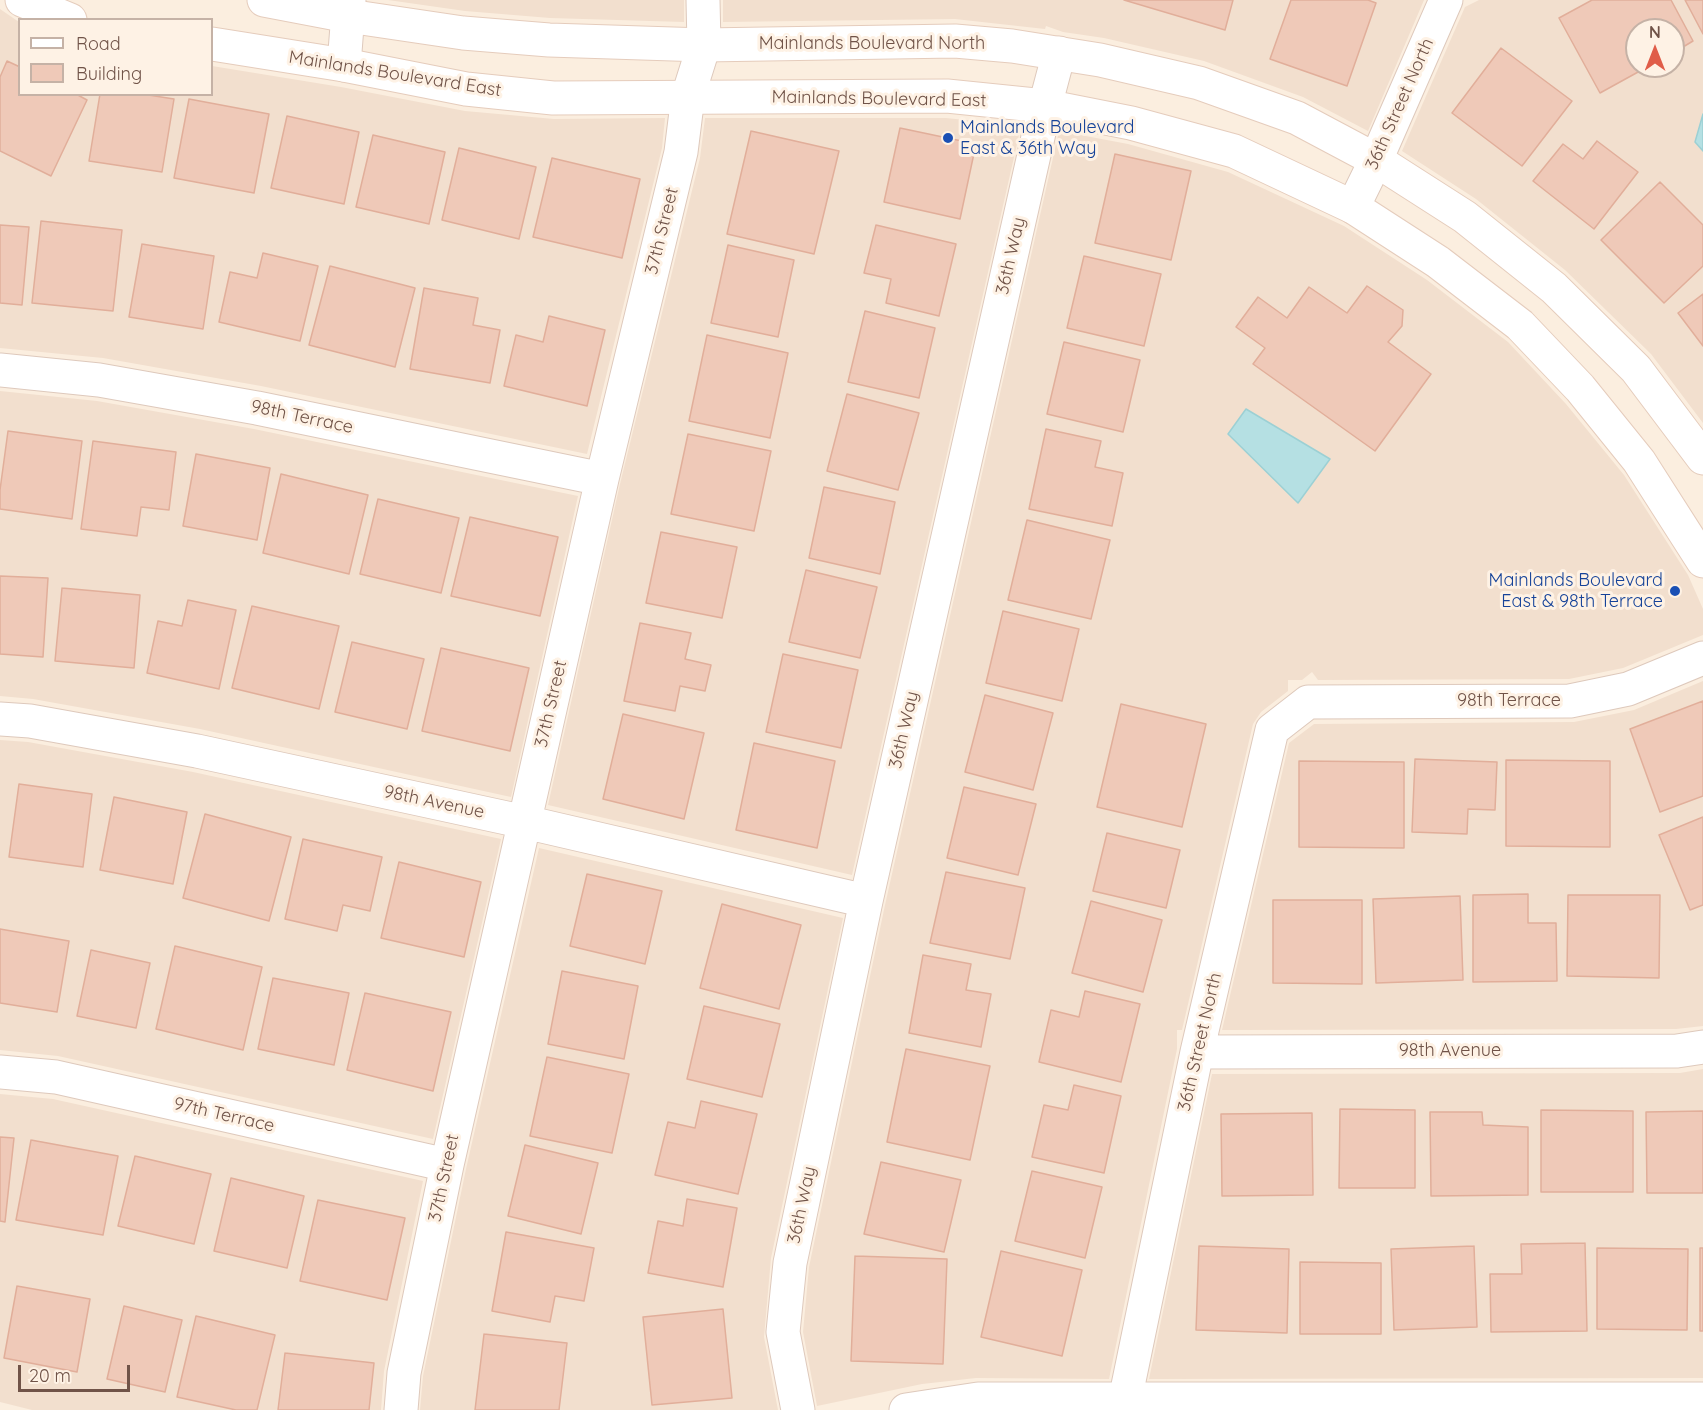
<!DOCTYPE html>
<html>
<head>
<meta charset="utf-8">
<style>
	body { margin:0 }
	#map { position:relative; width:1703px; height:1410px; overflow:hidden; background:#fbeedf; font-family:Quicksand,sans-serif }
	canvas { display:block }
	.legend { position:absolute; left:18px; top:18px; width:195px; height:78px; box-sizing:border-box; background:#fef2e5; border:2px solid #c5b2a6; margin:0; padding:8px 10px; list-style:none; font-size:18px; color:#705348 }
	.legend li { display:flex; align-items:center; gap:12px; height:30px }
	.legend b { width:30px; border:2px solid #c5b2a6 }
	.north { position:absolute; left:1625px; top:18px; width:60px; height:60px; box-sizing:border-box; background:#fef2e5; border:2px solid #c5b2a6; border-radius:50%; rotate:0deg; font-size:16px; font-weight:700; line-height:24px; text-align:center; color:#705348 }
	.north::after { content:''; display:block; margin:auto; width:21px; height:27px; background:#e05d49; clip-path:polygon(50% 0,100% 100%,50% 72%,0 100%) }
	.scale { position:absolute; left:18px; top:1365px; width:112px; height:27px; box-sizing:border-box; border:3px solid #705348; border-top:0; padding-left:8px; font-size:18px; line-height:21px; white-space:nowrap; color:#705348; -webkit-text-stroke:4px #fef2e5; paint-order:stroke }
</style>
</head>
<body>
<div id="map">
<canvas width="1703" height="1410"></canvas>
<ul class="legend">
<li><b style="height:8px;background:#fff"></b>Road</li>
<li><b style="height:16px;background:#efc9b8"></b>Building</li>
</ul>
<div class="north">N</div>
<div class="scale">20 m</div>
</div>
<script>
const g = document.querySelector('canvas').getContext('2d');
g.lineJoin = 'round';
function fillPath(path, color) {
  g.fillStyle = color;
  g.fill(path, 'evenodd');
}
function toPath(rows) {
  const path = new Path2D();
  for (const r of rows) {
    path.moveTo(r[0], r[1]);
    for (let i = 2; i < r.length; i += 2) path.lineTo(r[i], r[i + 1]);
  }
  return path;
}
function stroke(path, color, width, dash) {
  g.strokeStyle = color;
  g.lineWidth = width;
  g.lineCap = dash ? 'butt' : 'round';
  g.setLineDash(dash || []);
  g.stroke(path);
}
function drawText(font, color, halo, rows, align = 'center') {
  g.font = font + ' Quicksand,sans-serif';
  g.lineWidth = 6;
  g.setLineDash([]);
  g.textBaseline = 'middle';
  g.strokeStyle = halo;
  g.fillStyle = color;
  for (const [text, x, y, turn = 0] of rows) {
    g.save();
    g.translate(x, y);
    g.rotate((+turn || 0) * Math.PI / 180);
    g.textAlign = isNaN(turn) ? turn : align;
    if (halo) g.strokeText(text, 0, 0);
    g.fillText(text, 0, 0);
    g.restore();
  }
}
const residential = toPath([
	[388,0,684,0,684,22,550,18,465,11],
	[723,0,1424,0,1368,131,1303,97,1204,61,1104,38,1063,32,1046,26,1045,29,955,19,723,22],
	[1479,0,1703,0,1703,114,1695,142,1703,151,1703,423,1651,354,1565,270,1476,199,1402,151,1465,7],
	[1637,30,1673,30,1673,66,1637,66],
	[0,9,19,22,20,94,212,94,212,66,341,87,465,111,554,119,665,118,662,148,587,454,261,386,103,358,0,348],
	[705,118,946,118,1021,126,852,875,548,805,620,484,700,158],
	[1059,131,1128,144,1228,172,1344,226,1427,280,1508,342,1566,404,1624,475,1688,575,1703,609,1703,635,1623,668,1569,679,1318,680,1312,672,1302,680,1288,680,1288,691,1261,712,1253,724,1182,1030,1177,1030,1177,1049,1109,1379,976,1378,922,1384,817,1406,803,1332,809,1267,885,905],
	[0,391,97,401,254,429,578,496,511,797,200,729,33,699,0,696],
	[1703,681,1703,1026,1676,1029,1222,1030,1289,743,1314,724,1574,722,1634,710],
	[0,740,28,742,193,772,501,839,433,1139,58,1056,0,1050],
	[539,848,843,918,771,1258,764,1337,778,1410,420,1410,423,1376,466,1169],
	[1703,1069,1703,1378,1149,1379,1212,1074,1680,1073],
	[0,1094,53,1099,423,1181,384,1371,381,1410,32,1410,0,1402]
]);
const water = toPath([
	[1703,114,1703,151,1695,142,1703,114],
	[1246,409,1330,459,1298,503,1228,434,1246,409]
]);
const building = toPath([
	[1124,0,1233,0,1225,30,1124,0],
	[1291,0,1368,0,1376,3,1347,86,1270,59,1291,0],
	[1592,0,1671,0,1693,41,1673,53,1673,30,1637,30,1637,66,1649,66,1600,93,1559,18,1592,0],
	[1685,0,1703,0,1703,34,1685,0],
	[1501,48,1572,101,1522,166,1452,113,1501,48],
	[7,61,20,67,20,94,76,94,87,100,51,176,0,151,0,77,7,61],
	[100,94,142,94,174,99,162,172,89,161,100,94],
	[189,99,269,114,254,193,174,178,189,99],
	[287,116,359,132,344,204,271,188,287,116],
	[900,128,976,144,960,219,884,202,900,128],
	[751,131,839,151,814,254,727,234,751,131],
	[373,135,445,152,429,224,356,207,373,135],
	[1597,141,1638,172,1594,229,1533,181,1563,144,1583,159,1597,141],
	[459,148,536,167,519,239,442,220,459,148],
	[1115,154,1191,171,1171,260,1095,243,1115,154],
	[552,158,640,179,622,258,533,237,552,158],
	[1660,182,1703,225,1703,266,1664,303,1601,240,1660,182],
	[41,221,122,230,113,311,32,303,41,221],
	[0,225,29,227,22,305,0,303,0,225],
	[876,225,956,244,939,316,886,303,891,279,864,273,876,225],
	[142,244,214,256,203,329,129,317,142,244],
	[728,245,794,260,778,337,711,323,728,245],
	[263,253,318,266,300,341,219,322,230,272,257,278,263,253],
	[1084,256,1161,274,1144,346,1067,328,1084,256],
	[330,266,415,288,395,367,309,345,330,266],
	[1367,286,1403,310,1402,326,1388,342,1431,374,1375,451,1253,364,1265,348,1236,327,1258,297,1287,318,1309,287,1347,313,1367,286],
	[424,288,478,298,473,325,500,330,490,383,410,369,424,288],
	[1703,294,1703,346,1678,313,1703,294],
	[865,311,935,328,919,398,848,382,865,311],
	[549,316,605,330,587,406,504,386,516,335,543,342,549,316],
	[707,335,788,353,770,438,689,421,707,335],
	[1064,342,1140,360,1123,432,1047,414,1064,342],
	[847,394,919,413,898,490,827,471,847,394],
	[1046,429,1101,441,1095,467,1123,473,1112,526,1029,509,1046,429],
	[8,431,82,441,72,519,0,509,0,490,8,431],
	[688,434,771,451,754,531,671,514,688,434],
	[93,441,176,452,169,510,141,507,137,536,81,529,93,441],
	[196,454,270,468,257,540,183,526,196,454],
	[281,474,368,495,349,574,263,553,281,474],
	[824,487,895,502,880,574,809,558,824,487],
	[378,499,459,518,441,593,360,574,378,499],
	[470,517,558,537,540,616,451,596,470,517],
	[1027,520,1110,540,1091,619,1008,600,1027,520],
	[661,532,737,547,722,618,646,603,661,532],
	[806,570,877,587,860,658,789,642,806,570],
	[0,576,48,578,43,657,0,654,0,576],
	[62,588,140,595,134,668,55,661,62,588],
	[188,600,236,610,219,689,147,673,158,621,182,626,188,600],
	[252,606,339,626,319,709,232,688,252,606],
	[1003,611,1079,629,1062,701,986,683,1003,611],
	[640,623,691,633,685,659,711,665,705,691,680,686,675,711,624,701,640,623],
	[352,642,424,659,407,729,335,712,352,642],
	[441,648,529,668,510,751,422,731,441,648],
	[783,654,858,670,841,748,766,732,783,654],
	[985,695,1053,713,1033,790,965,772,985,695],
	[1703,701,1703,796,1660,812,1630,729,1703,701],
	[1121,704,1206,724,1182,827,1097,807,1121,704],
	[623,714,704,733,684,819,603,799,623,714],
	[754,743,835,761,817,848,736,830,754,743],
	[1415,759,1497,762,1495,810,1468,809,1467,834,1412,832,1415,759],
	[1506,760,1610,761,1610,847,1506,846,1506,760],
	[1299,761,1404,762,1404,848,1299,847,1299,761],
	[19,784,92,794,83,867,9,857,19,784],
	[964,787,1036,804,1018,875,947,858,964,787],
	[114,797,187,812,173,884,100,870,114,797],
	[205,814,291,837,269,921,183,898,205,814],
	[1703,817,1703,905,1690,910,1659,835,1703,817],
	[1107,833,1180,850,1166,908,1093,891,1107,833],
	[303,839,382,857,370,911,343,905,337,931,285,919,303,839],
	[399,862,481,882,464,957,381,938,399,862],
	[946,872,1025,888,1010,959,930,943,946,872],
	[587,874,662,891,645,964,570,946,587,874],
	[1528,894,1528,923,1556,923,1557,981,1473,982,1473,895,1528,894],
	[1568,895,1660,895,1659,978,1567,976,1568,895],
	[1460,896,1463,980,1376,983,1373,899,1460,896],
	[1273,900,1362,900,1362,984,1273,983,1273,900],
	[1091,901,1162,920,1143,992,1072,973,1091,901],
	[722,904,801,925,779,1009,700,988,722,904],
	[0,929,69,941,57,1012,0,1003,0,929],
	[175,946,262,967,243,1050,156,1029,175,946],
	[91,950,150,963,136,1028,77,1016,91,950],
	[923,955,971,964,966,990,991,994,981,1047,909,1033,923,955],
	[562,971,638,986,624,1059,548,1044,562,971],
	[273,978,349,993,334,1065,258,1049,273,978],
	[1085,991,1140,1004,1121,1082,1039,1062,1051,1010,1079,1017,1085,991],
	[365,993,451,1012,433,1091,347,1070,365,993],
	[704,1006,780,1024,762,1097,687,1079,704,1006],
	[906,1049,990,1066,970,1160,887,1142,906,1049],
	[547,1057,629,1074,612,1153,530,1136,547,1057],
	[1074,1085,1121,1096,1104,1173,1032,1157,1044,1105,1068,1110,1074,1085],
	[701,1101,757,1114,738,1194,655,1175,668,1122,695,1128,701,1101],
	[1340,1109,1415,1110,1415,1188,1339,1188,1340,1109],
	[1541,1110,1633,1111,1633,1192,1541,1192,1541,1110],
	[1703,1111,1703,1193,1647,1193,1646,1112,1703,1111],
	[1430,1112,1482,1112,1483,1125,1528,1127,1528,1195,1431,1196,1430,1112],
	[1312,1113,1313,1195,1222,1196,1221,1114,1312,1113],
	[0,1137,14,1138,5,1222,0,1221,0,1137],
	[31,1140,118,1156,103,1235,16,1220,31,1140],
	[525,1145,598,1163,581,1234,508,1216,525,1145],
	[135,1156,211,1174,194,1244,118,1226,135,1156],
	[881,1162,961,1180,944,1252,864,1234,881,1162],
	[1032,1171,1102,1187,1085,1258,1015,1241,1032,1171],
	[231,1178,304,1196,287,1268,214,1251,231,1178],
	[687,1199,737,1208,723,1287,648,1273,658,1221,683,1226,687,1199],
	[318,1200,405,1218,387,1300,300,1281,318,1200],
	[506,1232,594,1248,584,1301,555,1296,550,1322,492,1311,506,1232],
	[1585,1243,1587,1331,1491,1332,1490,1274,1522,1274,1521,1244,1585,1243],
	[1199,1246,1289,1249,1287,1333,1196,1330,1199,1246],
	[1474,1246,1477,1327,1394,1330,1391,1249,1474,1246],
	[1597,1248,1688,1249,1687,1330,1597,1329,1597,1248],
	[1700,1248,1703,1248,1703,1331,1700,1331,1700,1248],
	[1001,1251,1082,1270,1062,1356,981,1337,1001,1251],
	[855,1256,947,1259,943,1364,851,1361,855,1256],
	[1300,1262,1381,1263,1381,1334,1300,1334,1300,1262],
	[17,1286,90,1299,77,1372,4,1358,17,1286],
	[124,1306,182,1320,165,1392,107,1379,124,1306],
	[723,1309,732,1398,652,1405,643,1317,723,1309],
	[196,1316,275,1335,257,1410,236,1410,177,1397,196,1316],
	[484,1334,567,1343,559,1410,475,1410,484,1334],
	[285,1353,374,1363,369,1410,278,1410,285,1353]
]);
const street = toPath([
	[344,65,349,0],
	[1353,207,1376,160,1446,0],
	[0,370,99,380,257,408,602,479],
	[0,719,30,721,197,751,525,822,866,901],
	[1197,1052,1677,1051,1703,1047],
	[0,1072,56,1077,447,1165],
	[1125,1400,1197,1052,1272,730,1308,702,1570,701,1628,689,1703,658],
	[401,1410,404,1373,447,1165,602,479,681,152,688,96,704,45,703,0],
	[798,1410,783,1332,790,1263,866,901,1045,106,1059,53],
	[906,1410,978,1399,1703,1399]
]);
const secondary = toPath([
	[22,0,70,20],
	[264,0,348,16,463,33,549,40,704,45,955,41,1012,46,1100,60,1199,83,1297,118,1376,160,1465,217,1554,288,1636,369,1703,458],
	[212,44,344,65,466,89,553,98,947,96,1045,106,1131,123,1234,151,1353,207,1438,262,1520,325,1580,388,1639,461,1703,561]
]);
const markers = [
	[948,138,6,"#1a4fb4"],
	[1675,591,6,"#1a4fb4"]
];
const streetNames = [
	["Mainlands Boulevard North",872,44],
	["Mainlands Boulevard East",395,74,9],
	["Mainlands Boulevard East",879,99,1],
	["36th Street North",1400,104,-66],
	["37th Street",662,231,-76],
	["36th Way",1011,256,-77],
	["98th Terrace",302,417,12],
	["98th Terrace",1509,701],
	["37th Street",551,704,-77],
	["36th Way",904,730,-77],
	["98th Avenue",434,802,12],
	["36th Street North",1200,1042,-77],
	["98th Avenue",1450,1051],
	["97th Terrace",224,1115,13],
	["37th Street",444,1178,-78],
	["36th Way",802,1205,-78]
];
const transitNames = [
	["Mainlands Boulevard",960,128],
	["East & 36th Way",960,149],
	["Mainlands Boulevard",1663,581,"right"],
	["East & 98th Terrace",1663,602,"right"]
];
fillPath(residential, '#f2dfce');
fillPath(water, '#b5e0e3');
stroke(water, '#9cd0d4', 1.5);
fillPath(building, '#efc9b8');
stroke(building, '#e1ae9a', 1.5);
stroke(street, '#dec9bc', 35);
stroke(secondary, '#e5ccbc', 35);
stroke(street, '#fff', 33);
stroke(secondary, '#fff', 33);
for (const [x, y, r, color] of markers) {
  const dot = new Path2D();
  dot.arc(x, y, r, 0, 2 * Math.PI);
  g.fillStyle = color;
  g.fill(dot);
  stroke(dot, '#fef2e5', 2);
}
drawText('18px', '#705348', '#fef2e5', streetNames);
drawText('18px', '#164399', '#fef2e5', transitNames, 'left');
</script>
</body>
</html>
